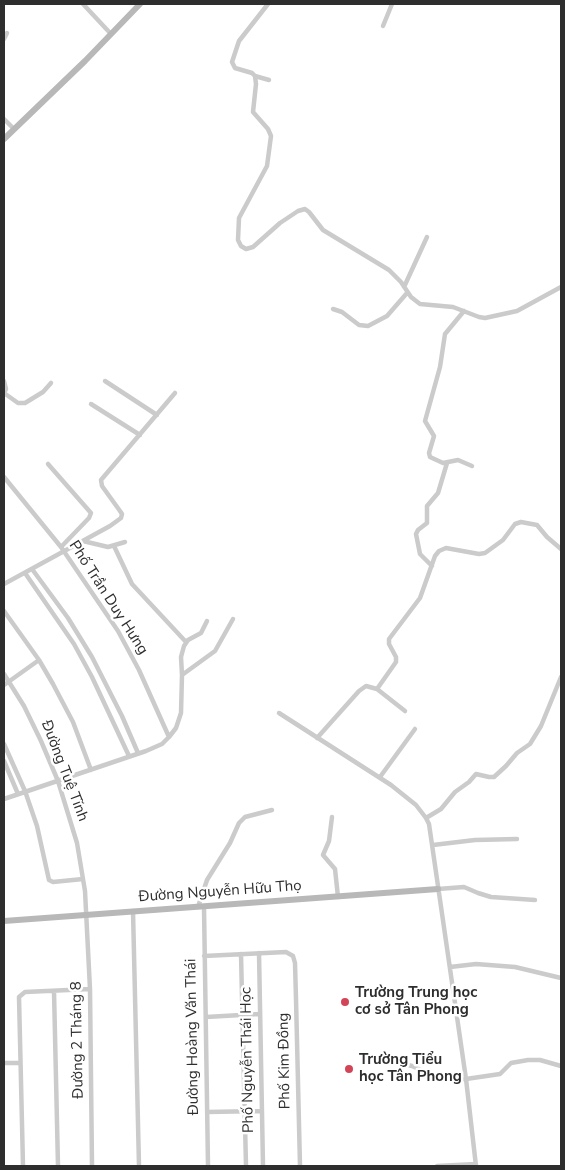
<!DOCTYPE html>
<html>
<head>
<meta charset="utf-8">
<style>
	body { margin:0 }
	#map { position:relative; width:565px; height:1170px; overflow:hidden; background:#fff; font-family:"Nunito Sans",sans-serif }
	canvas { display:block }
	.frame { position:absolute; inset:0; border:5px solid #2e2e2e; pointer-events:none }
</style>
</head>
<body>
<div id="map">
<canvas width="565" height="1170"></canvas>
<div class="frame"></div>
</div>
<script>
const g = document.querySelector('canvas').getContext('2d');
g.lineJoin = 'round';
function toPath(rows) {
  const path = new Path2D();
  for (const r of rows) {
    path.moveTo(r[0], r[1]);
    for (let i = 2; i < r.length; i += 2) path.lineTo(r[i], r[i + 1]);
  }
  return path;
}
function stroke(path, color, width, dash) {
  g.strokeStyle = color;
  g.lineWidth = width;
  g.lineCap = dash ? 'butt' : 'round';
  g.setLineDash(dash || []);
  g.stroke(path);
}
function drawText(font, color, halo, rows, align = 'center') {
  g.font = font + ' "Nunito Sans",sans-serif';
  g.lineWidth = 5;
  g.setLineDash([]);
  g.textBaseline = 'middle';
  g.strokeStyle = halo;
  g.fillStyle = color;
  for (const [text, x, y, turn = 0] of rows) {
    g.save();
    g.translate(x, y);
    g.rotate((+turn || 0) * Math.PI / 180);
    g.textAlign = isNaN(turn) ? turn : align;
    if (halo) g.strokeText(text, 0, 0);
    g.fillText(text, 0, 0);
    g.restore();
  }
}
const street = toPath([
	[83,4,111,34],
	[268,4,239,41,232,62,235,68,252,73,255,76,256,84,253,112,268,129,271,136,267,166,239,218,238,240,241,246,246,249,253,247,280,223,298,211,305,209,309,212,323,230,389,270,401,282,411,297,420,304,453,307,479,317,485,318,517,311,561,287],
	[383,26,392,4],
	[4,39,7,33],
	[255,76,269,80],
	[4,119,14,129],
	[404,287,427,237],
	[333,309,342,312,359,325,368,326,387,316,407,293],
	[464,311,445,334,440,367,425,421,434,436,429,453,430,457,443,463,458,460,472,466],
	[4,381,6,389,4,393],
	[105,381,157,415],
	[4,393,18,403,25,403,43,392,51,383],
	[91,404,140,435],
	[48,464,91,513,89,518,61,547],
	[4,477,61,547,118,631,139,670,169,737,162,744,146,751,4,799],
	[83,541,108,547,125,542],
	[114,546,132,584,186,642],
	[432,566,420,554,416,534,418,530,427,523,427,506,438,493,447,463],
	[32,569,68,618,92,657,122,716,138,753],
	[25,573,74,644,92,677,129,756],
	[4,584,110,526,121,518,122,514,120,511,102,486,101,480,175,393],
	[4,611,39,660,53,684,73,722,91,770],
	[4,674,24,706,41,741,58,781,77,843,85,891,90,989,92,1166],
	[182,675,181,657,184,646,188,640,201,633,207,621],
	[4,685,39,660],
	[377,689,396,662,396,657,389,644,389,639,420,598,435,556,439,551,446,548,479,554,485,553,503,540,515,524,521,522,537,525,547,537,561,549],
	[279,713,391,785,416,805,426,818,429,824,466,1079,476,1166],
	[169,737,176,728,181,713,182,675,215,651,233,619],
	[317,738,359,691,366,686,377,689,405,711],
	[4,744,25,791,37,826,49,880,53,882,83,879],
	[4,761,18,794],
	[380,777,415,729],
	[332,817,329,841,323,855,335,869,338,897],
	[426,818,441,809,455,792,469,782,476,774,489,777,494,777,506,766,517,753,530,744,541,726,561,677],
	[433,845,475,840,517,839],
	[438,889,464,887,478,893,491,897,535,900],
	[198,907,207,880,230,843,239,823,245,817,272,810],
	[204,907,208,1166],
	[133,911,139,1166],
	[259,953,263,1166],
	[241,954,246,1166],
	[204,956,286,952,293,956,295,963,296,999,300,1166],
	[450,967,476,964,515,967,561,978],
	[54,991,58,1166],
	[206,1017,259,1014],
	[4,1063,19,1063],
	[400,1063,412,1066,432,1075,444,1079,466,1079,500,1074,511,1063,528,1060,540,1060,561,1066],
	[207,1112,262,1111],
	[23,1166,19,997,25,992,90,989],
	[437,1166,476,1164]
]);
const secondary = toPath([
	[4,139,85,61,140,4],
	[4,921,438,889]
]);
const markers = [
	[345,1002,5,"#d24457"],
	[349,1069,5,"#d24457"]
];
const streetNames = [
	["Phố Trần Duy Hưng",108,598,57],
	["Đường Tuệ Tĩnh",64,771,69],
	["Đường Nguyễn Hữu Thọ",220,892,-4],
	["Đường Hoàng Văn Thái",193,1037,-91],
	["Đường 2 Tháng 8",78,1040,-91],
	["Phố Nguyễn Thái Học",248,1060,-91],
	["Phố Kim Đồng",285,1061,-91]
];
const poiNames = [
	["Trường Trung học",355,993],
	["cơ sở Tân Phong",355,1010],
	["Trường Tiểu",359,1060],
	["học Tân Phong",359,1077]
];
stroke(street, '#cbcbcb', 4.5);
stroke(secondary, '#b8b8b8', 6);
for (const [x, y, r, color] of markers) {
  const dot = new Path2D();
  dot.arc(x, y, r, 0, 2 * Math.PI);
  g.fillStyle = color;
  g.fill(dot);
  stroke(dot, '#fff', 2);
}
drawText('15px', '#2e2e2e', '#fff', streetNames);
drawText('bold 15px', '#2e2e2e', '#fff', poiNames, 'left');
</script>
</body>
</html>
